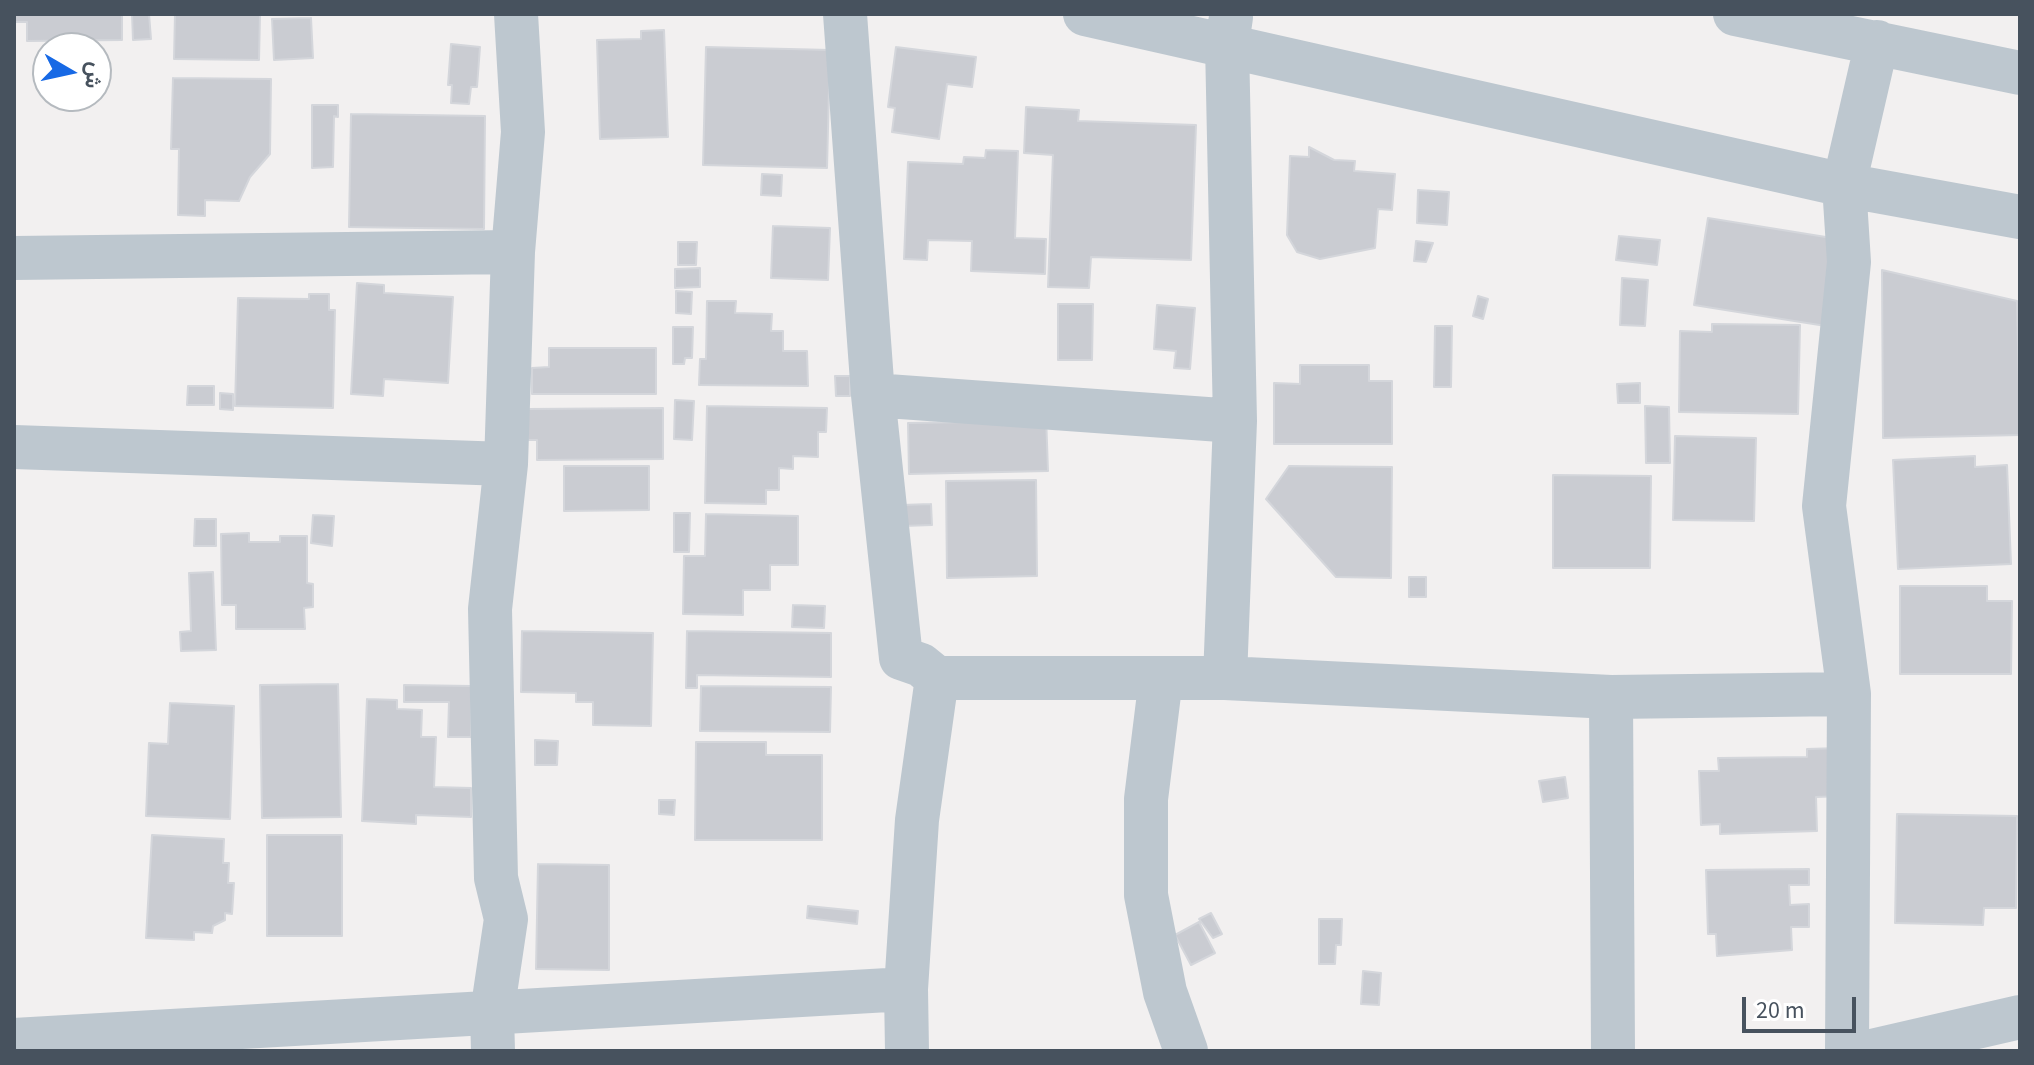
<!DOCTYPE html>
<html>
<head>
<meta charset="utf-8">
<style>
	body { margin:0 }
	#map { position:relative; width:2034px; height:1065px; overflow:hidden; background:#f2f0f0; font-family:"Source Sans 3",Vazirmatn,sans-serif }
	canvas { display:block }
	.frame { position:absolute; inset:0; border:16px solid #47525e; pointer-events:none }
	.north { position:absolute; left:32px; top:32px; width:80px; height:80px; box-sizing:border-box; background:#fff; border:2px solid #b5babf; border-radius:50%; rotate:99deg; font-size:22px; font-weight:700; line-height:32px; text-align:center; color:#47525e }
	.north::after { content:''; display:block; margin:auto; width:28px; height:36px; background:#1769e5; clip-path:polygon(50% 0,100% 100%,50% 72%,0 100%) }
	.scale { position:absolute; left:1742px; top:997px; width:114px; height:36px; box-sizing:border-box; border:4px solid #47525e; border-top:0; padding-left:10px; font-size:24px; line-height:28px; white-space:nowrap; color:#47525e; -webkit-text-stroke:6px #fff; paint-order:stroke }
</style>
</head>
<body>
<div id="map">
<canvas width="2034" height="1065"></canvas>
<div class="frame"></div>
<div class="north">ش</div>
<div class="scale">20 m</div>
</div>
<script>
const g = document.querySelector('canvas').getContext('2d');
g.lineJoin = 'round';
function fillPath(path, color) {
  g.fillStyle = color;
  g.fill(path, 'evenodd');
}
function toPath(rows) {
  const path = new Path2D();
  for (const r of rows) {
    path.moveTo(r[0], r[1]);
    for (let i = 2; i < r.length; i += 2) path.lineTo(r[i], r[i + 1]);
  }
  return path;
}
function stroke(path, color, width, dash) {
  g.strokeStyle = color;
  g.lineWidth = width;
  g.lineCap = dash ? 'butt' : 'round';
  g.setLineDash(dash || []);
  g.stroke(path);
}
const building = toPath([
	[14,14,122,14,122,40,27,41,27,22,14,22,14,14],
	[132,14,149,14,151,39,133,40,132,14],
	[175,14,260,14,259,60,174,59,175,14],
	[311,18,313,58,274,60,272,19,311,18],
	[664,30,668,137,600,139,597,40,641,39,641,31,664,30],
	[451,44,480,47,477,87,471,87,469,104,451,103,452,85,448,85,451,44],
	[706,47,830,50,827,168,703,165,706,47],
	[896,47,976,57,972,87,947,84,939,139,892,132,895,108,888,107,896,47],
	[173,78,271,79,270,154,250,177,239,201,205,200,205,216,178,215,179,149,171,149,173,78],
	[312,105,338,105,338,117,334,116,333,167,312,168,312,105],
	[1026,107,1079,110,1078,121,1196,125,1191,260,1091,257,1089,288,1048,287,1053,155,1024,153,1026,107],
	[351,114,485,116,484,229,349,227,351,114],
	[1309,147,1334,160,1355,161,1354,171,1395,174,1392,210,1378,209,1375,248,1320,259,1297,252,1287,235,1290,156,1309,157,1309,147],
	[986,150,1018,151,1015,238,1046,239,1045,274,971,271,972,241,928,240,927,260,904,259,908,162,963,164,964,157,985,158,986,150],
	[762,174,782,175,781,196,761,195,762,174],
	[1418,190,1449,192,1447,225,1417,223,1418,190],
	[1708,218,1832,238,1832,327,1694,305,1708,218],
	[773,226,830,228,828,280,771,278,773,226],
	[1619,236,1660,240,1657,265,1616,260,1619,236],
	[1416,241,1433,243,1426,262,1414,261,1416,241],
	[678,242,697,242,696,265,678,265,678,242],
	[700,268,700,287,675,288,675,269,700,268],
	[1882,270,2017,301,2020,435,1883,438,1882,270],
	[1622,278,1648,280,1645,326,1620,325,1622,278],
	[357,283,384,285,384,293,453,297,448,383,384,379,383,396,351,394,357,283],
	[676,291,692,292,691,314,676,313,676,291],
	[309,294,329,294,329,310,335,310,333,408,235,406,238,298,309,299,309,294],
	[1478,296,1488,299,1483,319,1473,316,1478,296],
	[707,301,736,301,735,313,772,314,771,331,783,331,783,351,807,351,808,386,699,385,700,359,706,359,707,301],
	[1058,304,1093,304,1092,360,1058,360,1058,304],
	[1157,305,1195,308,1190,369,1174,368,1176,351,1154,349,1157,305],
	[1712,324,1800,325,1798,414,1679,412,1680,331,1712,332,1712,324],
	[1435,326,1452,326,1451,387,1434,387,1435,326],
	[673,327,693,327,692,358,685,358,684,364,673,364,673,327],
	[549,348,656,348,656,394,532,394,532,368,549,367,549,348],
	[1300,365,1369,365,1369,381,1392,381,1392,444,1274,444,1274,383,1300,384,1300,365],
	[835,376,850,376,850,396,836,396,835,376],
	[1640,383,1640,403,1618,403,1617,384,1640,383],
	[188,386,214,386,214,405,187,405,188,386],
	[220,393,233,394,233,410,220,409,220,393],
	[675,400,694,401,692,440,674,439,675,400],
	[707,406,827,408,826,432,818,432,818,457,793,456,793,469,779,468,779,490,766,490,766,504,705,503,707,406],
	[1645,406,1669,407,1670,463,1646,463,1645,406],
	[663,408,663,459,537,460,537,440,528,440,528,409,663,408],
	[1046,415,1048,471,909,474,908,423,1026,421,1046,415],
	[1675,436,1756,438,1754,521,1673,520,1675,436],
	[1975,456,1975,467,2007,465,2011,564,1898,569,1893,460,1975,456],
	[564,466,649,466,649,510,564,511,564,466],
	[1289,466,1392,467,1391,578,1336,577,1266,499,1289,466],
	[1553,475,1651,476,1650,568,1553,568,1553,475],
	[1036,480,1037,576,947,578,946,481,1036,480],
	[931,504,932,525,903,526,902,505,931,504],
	[674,513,690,513,689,552,674,552,674,513],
	[706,514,798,516,798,565,770,565,770,590,743,590,743,615,683,614,684,556,705,556,706,514],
	[313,515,334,516,332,546,311,543,313,515],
	[195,519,216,519,216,546,194,546,195,519],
	[249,533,249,542,280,542,280,536,307,536,307,583,313,584,313,607,304,608,305,629,236,629,236,605,222,605,221,534,249,533],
	[213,572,216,650,181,651,180,632,191,631,189,573,213,572],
	[1409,577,1426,577,1426,597,1409,597,1409,577],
	[1900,586,1987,586,1987,601,2012,601,2011,674,1900,674,1900,586],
	[793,605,825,606,824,628,792,627,793,605],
	[522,631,653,633,651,726,593,725,593,702,576,702,576,693,521,692,522,631],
	[687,631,831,633,831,677,697,675,697,688,686,688,687,631],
	[338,684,341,817,262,818,260,685,338,684],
	[404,685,471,686,471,737,448,737,449,702,404,702,404,685],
	[701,686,831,687,830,732,700,731,701,686],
	[367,699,397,700,397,709,422,710,421,737,436,737,434,787,471,788,471,817,416,815,416,824,362,821,367,699],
	[170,703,234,706,230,819,146,816,149,743,168,744,170,703],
	[535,740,558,741,557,765,535,765,535,740],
	[696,742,766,742,766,755,822,755,822,840,695,840,696,742],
	[1840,748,1842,796,1816,797,1817,831,1720,834,1720,824,1701,825,1699,771,1719,771,1718,758,1807,757,1807,749,1840,748],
	[1565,777,1568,798,1543,802,1539,781,1565,777],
	[659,800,675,800,674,815,659,814,659,800],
	[1897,814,2017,816,2016,908,1984,908,1983,925,1895,923,1897,814],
	[152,835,224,839,223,863,229,863,228,883,234,883,232,914,225,913,225,920,213,926,212,933,194,932,194,940,146,938,152,835],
	[267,835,342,835,342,936,267,936,267,835],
	[538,864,609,865,609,970,536,969,538,864],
	[1809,869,1809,885,1789,885,1790,905,1809,904,1809,927,1791,927,1792,950,1717,956,1716,934,1708,934,1706,870,1809,869],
	[808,906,858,911,857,924,807,918,808,906],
	[1211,913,1222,934,1213,938,1199,919,1211,913],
	[1319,919,1342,919,1341,945,1336,945,1335,964,1319,964,1319,919],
	[1199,922,1215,953,1191,965,1175,935,1199,922],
	[1363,971,1381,973,1379,1005,1361,1004,1363,971]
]);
const minor = toPath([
	[845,14,873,395,901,658,921,665,937,678,1225,678,1611,697,1849,694],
	[1085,14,1844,185,2020,217],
	[1735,14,2020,73],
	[14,258,513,252],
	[873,395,1235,421],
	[14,447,506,464],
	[1161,678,1146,799,1146,895,1165,992,1186,1051],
	[1225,678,1235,421,1227,44,1231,17],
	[1611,697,1613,1051],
	[14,1040,906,989],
	[493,1051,492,1013,506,919,496,878,490,609,506,464,513,252,523,132,516,14],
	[907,1051,906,989,917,820,937,678],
	[1847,1051,1849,694,1824,506,1849,262,1844,185,1877,42],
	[1872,1051,2020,1017]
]);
fillPath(building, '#caccd2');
stroke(building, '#d4d6db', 2);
stroke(minor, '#bdc7cf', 44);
</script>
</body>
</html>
